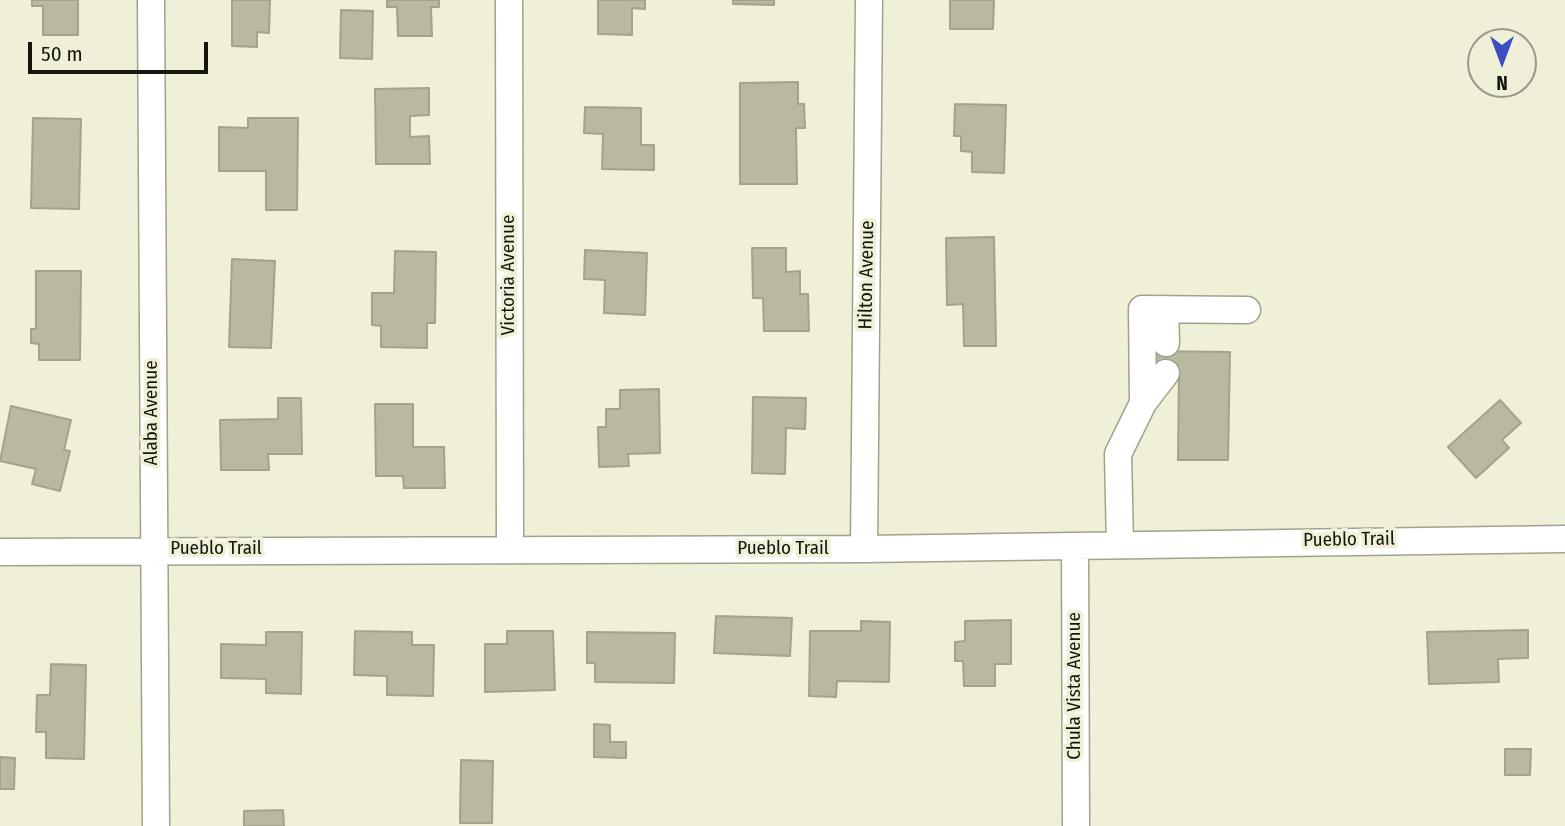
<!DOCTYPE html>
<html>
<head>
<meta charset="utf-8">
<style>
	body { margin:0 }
	#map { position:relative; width:1565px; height:826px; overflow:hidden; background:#eff0d7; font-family:"Fira Sans Condensed",sans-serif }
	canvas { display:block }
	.north { position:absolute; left:1467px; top:28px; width:70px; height:70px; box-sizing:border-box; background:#eff0d7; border:2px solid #989986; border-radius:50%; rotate:180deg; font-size:19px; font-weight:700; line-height:28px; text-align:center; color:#16160d }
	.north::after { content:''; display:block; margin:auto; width:24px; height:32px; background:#3c4ec1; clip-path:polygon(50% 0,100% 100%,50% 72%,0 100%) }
	.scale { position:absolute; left:28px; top:42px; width:180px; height:32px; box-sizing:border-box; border:4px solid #16160d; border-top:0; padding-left:9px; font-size:21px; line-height:24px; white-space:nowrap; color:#16160d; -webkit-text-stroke:5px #eff0d7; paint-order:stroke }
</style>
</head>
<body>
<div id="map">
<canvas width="1565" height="826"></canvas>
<div class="north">N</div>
<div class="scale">50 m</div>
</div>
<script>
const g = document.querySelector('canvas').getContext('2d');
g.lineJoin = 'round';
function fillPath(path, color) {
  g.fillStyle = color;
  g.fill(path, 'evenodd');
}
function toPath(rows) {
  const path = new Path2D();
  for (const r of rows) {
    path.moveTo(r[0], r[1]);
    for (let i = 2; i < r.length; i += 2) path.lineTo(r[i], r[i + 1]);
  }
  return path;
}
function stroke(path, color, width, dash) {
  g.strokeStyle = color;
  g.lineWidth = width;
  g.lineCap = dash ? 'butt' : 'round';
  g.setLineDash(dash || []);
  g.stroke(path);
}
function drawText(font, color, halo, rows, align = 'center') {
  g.font = font + ' "Fira Sans Condensed",sans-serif';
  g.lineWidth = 7;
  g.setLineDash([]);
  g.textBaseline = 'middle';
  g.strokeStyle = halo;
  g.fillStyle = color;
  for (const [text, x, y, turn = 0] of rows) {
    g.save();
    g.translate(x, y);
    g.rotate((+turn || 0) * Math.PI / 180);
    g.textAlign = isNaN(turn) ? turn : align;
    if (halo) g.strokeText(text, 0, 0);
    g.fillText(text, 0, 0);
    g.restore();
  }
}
const building = toPath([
	[32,0,78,0,78,35,43,35,43,6,32,6,32,0],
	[232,0,270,0,269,33,257,32,257,47,232,46,232,0],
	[387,0,439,0,439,7,431,7,432,36,398,36,397,7,387,7,387,0],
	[598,0,645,0,645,9,632,8,632,35,598,34,598,0],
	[733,0,774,0,774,5,733,4,733,0],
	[950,0,994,0,993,29,950,29,950,0],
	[341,10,373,11,372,59,340,58,341,10],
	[798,82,798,104,804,104,805,128,796,128,797,184,740,184,740,83,798,82],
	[429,88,429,115,410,116,410,137,429,136,430,164,376,164,375,89,429,88],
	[955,104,1006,105,1004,173,972,172,972,152,961,151,961,136,954,136,955,104],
	[585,107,641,108,641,145,654,145,654,170,602,169,603,134,584,133,585,107],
	[33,118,81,119,79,209,31,208,33,118],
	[248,118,298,118,297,210,266,210,266,171,219,171,219,127,248,128,248,118],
	[994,237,996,346,964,346,963,304,947,305,946,238,994,237],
	[752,248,786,248,786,272,800,271,800,294,808,294,809,331,764,331,763,298,753,298,752,248],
	[585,250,647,253,645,315,604,313,605,280,584,279,585,250],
	[395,251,436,252,435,323,427,323,427,348,381,347,381,326,372,325,372,293,394,293,395,251],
	[232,259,275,261,271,348,229,347,232,259],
	[36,271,81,271,80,360,39,360,39,344,31,343,31,329,36,329,36,271],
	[1148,351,1230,352,1228,460,1178,460,1179,369,1148,369,1148,351],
	[659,389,660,453,628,454,629,466,599,467,598,427,606,427,606,409,620,409,620,390,659,389],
	[753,397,806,398,805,429,786,428,785,474,752,473,753,397],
	[278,398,301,398,302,454,268,454,269,470,221,470,220,420,278,419,278,398],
	[1500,400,1521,423,1502,440,1509,448,1476,478,1448,447,1500,400],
	[375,404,413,404,413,447,444,447,445,488,404,488,403,476,376,476,375,404],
	[11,406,71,420,64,450,70,451,60,491,32,484,36,469,0,461,11,406],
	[716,616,792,618,790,656,714,653,716,616],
	[1011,620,1011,664,995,664,995,686,964,686,963,661,955,661,955,642,965,641,965,621,1011,620],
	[861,621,890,622,889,682,837,681,836,697,809,696,810,631,861,631,861,621],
	[1528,630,1528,658,1498,659,1499,682,1429,684,1427,632,1528,630],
	[355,631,412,632,412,645,434,645,433,696,387,695,387,676,354,675,355,631],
	[507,631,553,631,555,690,485,692,485,644,507,644,507,631],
	[266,632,302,632,301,694,266,693,266,679,221,678,221,644,266,645,266,632],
	[587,632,675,633,674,683,595,682,595,663,587,663,587,632],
	[51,664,86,665,84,759,46,758,46,732,36,732,37,695,50,695,51,664],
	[594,724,610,725,610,742,626,742,626,758,594,757,594,724],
	[1505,749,1531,749,1530,775,1505,775,1505,749],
	[0,757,15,758,14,789,0,789,0,757],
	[461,760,493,761,492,823,460,823,461,760],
	[283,810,284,826,244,826,244,811,283,810]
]);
const minor = toPath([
	[151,0,156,826],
	[509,0,510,549],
	[1165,309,1166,343],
	[1143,403,1166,373],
	[1120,545,1118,454,1143,403,1142,309,1247,310],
	[1075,546,1076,826],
	[864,549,869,0],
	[0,552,864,549,1565,539]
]);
const streetNames = [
	["Victoria Avenue",509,275,-90],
	["Hilton Avenue",867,275,-89],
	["Alaba Avenue",152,413,-90],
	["Pueblo Trail",1349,540,-1],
	["Pueblo Trail",216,549],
	["Pueblo Trail",783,549],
	["Chula Vista Avenue",1075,686,-90]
];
fillPath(building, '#b9b9a2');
stroke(building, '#a3a38c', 2);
stroke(minor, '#a1a28b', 29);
stroke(minor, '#fff', 26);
drawText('19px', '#16160d', '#eff0d7', streetNames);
</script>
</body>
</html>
